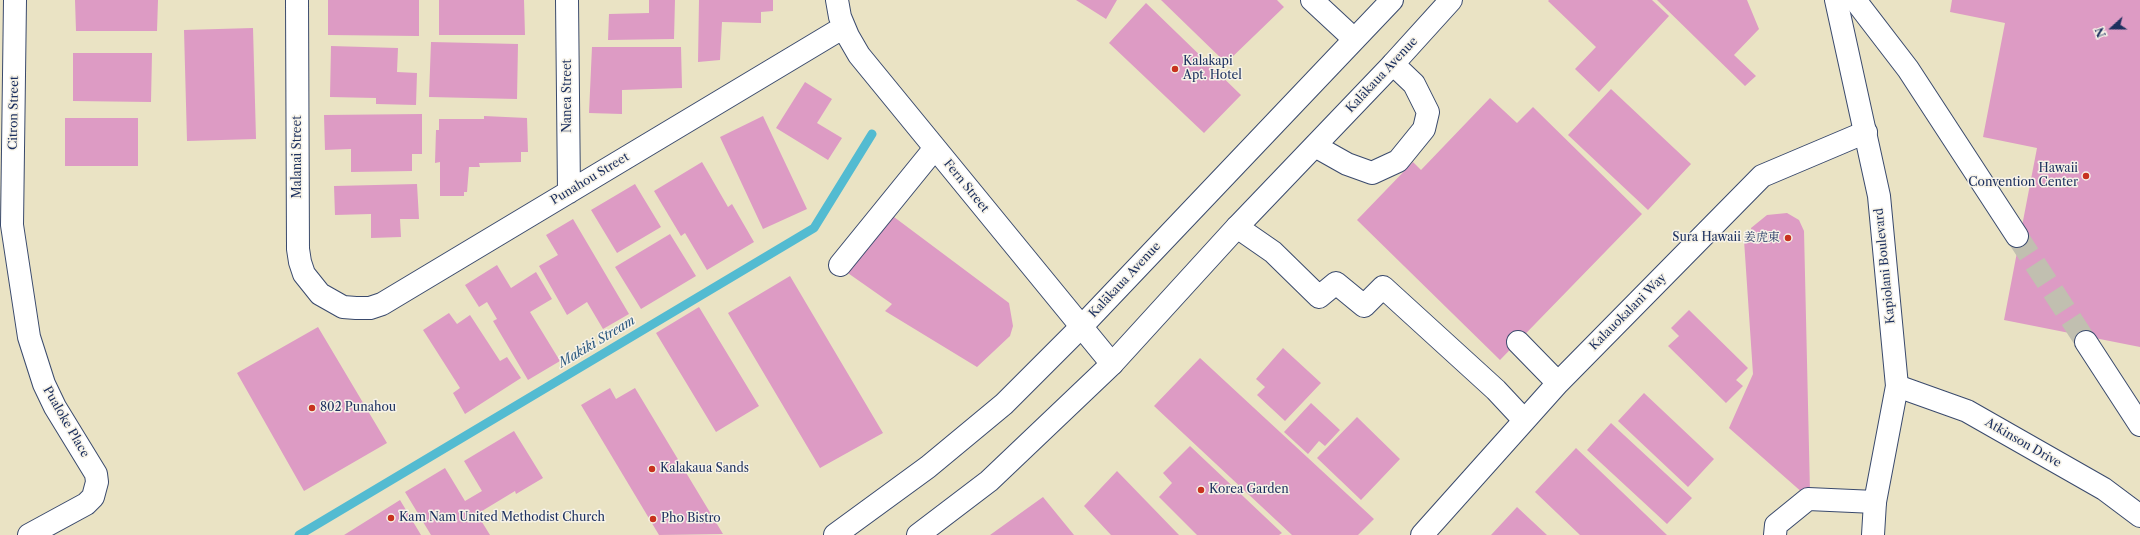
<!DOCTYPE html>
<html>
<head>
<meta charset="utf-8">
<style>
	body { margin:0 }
	#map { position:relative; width:2140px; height:535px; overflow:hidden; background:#eae3c4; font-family:"Libre Caslon Text",serif }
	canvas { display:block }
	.north { position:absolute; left:2092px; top:8px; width:40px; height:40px; -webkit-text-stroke:3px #f7f3e8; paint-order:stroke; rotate:249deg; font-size:11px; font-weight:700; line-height:16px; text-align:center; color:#1b2f5e }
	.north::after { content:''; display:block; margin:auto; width:14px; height:18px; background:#1b2f5e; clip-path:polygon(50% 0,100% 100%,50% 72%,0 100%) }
</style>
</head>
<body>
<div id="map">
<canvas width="2140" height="535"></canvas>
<div class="north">N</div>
</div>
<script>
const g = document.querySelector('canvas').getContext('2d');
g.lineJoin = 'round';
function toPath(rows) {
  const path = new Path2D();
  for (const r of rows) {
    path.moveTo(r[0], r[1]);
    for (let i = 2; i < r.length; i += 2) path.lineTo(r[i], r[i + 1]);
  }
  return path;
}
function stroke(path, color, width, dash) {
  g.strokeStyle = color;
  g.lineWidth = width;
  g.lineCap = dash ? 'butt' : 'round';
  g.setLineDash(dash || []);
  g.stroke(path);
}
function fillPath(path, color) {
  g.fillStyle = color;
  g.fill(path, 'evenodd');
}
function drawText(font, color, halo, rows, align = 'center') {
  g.font = font + ' "Libre Caslon Text","Noto Serif SC",serif';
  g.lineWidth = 3;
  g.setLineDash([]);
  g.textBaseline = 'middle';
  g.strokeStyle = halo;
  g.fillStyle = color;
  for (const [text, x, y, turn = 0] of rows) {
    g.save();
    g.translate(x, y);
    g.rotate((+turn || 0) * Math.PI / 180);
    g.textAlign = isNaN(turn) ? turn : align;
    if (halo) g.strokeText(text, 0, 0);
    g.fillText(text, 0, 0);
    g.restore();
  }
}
const stream = toPath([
	[299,535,814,228,872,134]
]);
const building = toPath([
	[75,0,158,0,157,31,76,31],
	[328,0,419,0,419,36,328,35],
	[439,0,524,0,525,35,439,35],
	[649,0,675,0,674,39,608,40,609,14,649,13],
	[699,0,773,0,773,11,761,12,761,23,722,22,720,60,698,62],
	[1076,0,1117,0,1106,19],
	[1161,0,1277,0,1284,7,1226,63],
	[1549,0,1652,0,1669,16,1599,92,1575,69,1596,47,1548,1],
	[1657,0,1747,0,1759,29,1734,55,1756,76,1745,86],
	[1952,0,2140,0,2140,347,2004,320,2037,148,1983,137,2005,23,1950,12],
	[1146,3,1241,95,1204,133,1109,43],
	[253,28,256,139,187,141,184,30],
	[431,42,518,44,517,99,429,97],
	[331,46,398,48,397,72,417,73,416,105,376,104,376,98,330,97],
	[592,47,681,47,682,88,622,90,622,114,589,113],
	[73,53,152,53,151,102,73,101],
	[805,82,832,99,817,123,842,138,828,160,776,128],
	[1611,89,1691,164,1648,210,1568,135],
	[1490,98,1517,123,1533,107,1642,214,1500,360,1357,220,1413,162,1421,170],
	[422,114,422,154,412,154,412,171,351,172,351,149,325,150,324,115],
	[484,116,527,118,528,152,521,152,521,162,479,163,480,167,469,167,467,192,464,192,464,196,440,196,440,162,435,163,436,130,439,130,439,119,484,119],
	[763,116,807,209,763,229,720,137],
	[65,118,138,118,138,166,65,166],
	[702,162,728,207,732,204,754,242,707,270,685,233,681,236,654,191],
	[417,184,419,219,400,219,401,237,371,238,371,214,335,215,334,186],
	[635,184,661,227,617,253,591,210],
	[1787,213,1799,220,1804,231,1810,492,1804,494,1729,428,1753,374,1744,240,1752,239,1751,228,1767,215],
	[894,217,1009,303,1013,326,1010,336,977,367,885,311,892,304,845,271],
	[573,219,629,314,603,329,587,302,567,315,539,266,558,255,546,235],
	[670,234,696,276,641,309,615,267],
	[497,265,511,288,536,272,552,299,530,312,560,361,528,380,493,321,497,319,487,302,479,307,465,285],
	[790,276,883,433,820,468,728,313],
	[699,307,759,406,716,432,656,333],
	[1689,310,1748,368,1736,380,1743,386,1726,403,1668,346,1679,336,1671,328],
	[449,313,457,324,470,315,500,361,507,357,521,378,465,414,453,393,460,388,423,330],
	[318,327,387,443,304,491,237,373],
	[1283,348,1321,383,1285,421,1257,395,1265,387,1256,379],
	[1200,358,1374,519,1358,535,1292,535,1154,406],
	[610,388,616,399,635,388,723,534,659,535,581,405],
	[1644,393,1714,459,1688,487,1618,421],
	[1311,403,1340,430,1325,446,1319,441,1308,454,1284,432],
	[1357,417,1400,459,1361,500,1317,458],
	[1611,423,1692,498,1667,524,1587,450],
	[514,431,543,478,516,494,515,491,477,514,490,535,431,535,405,492,445,468,465,501,482,491,464,461],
	[1190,446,1282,533,1279,535,1197,535,1159,497,1172,483,1163,473],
	[1576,448,1667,535,1580,535,1535,492],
	[1117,471,1179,535,1111,535,1084,506],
	[1043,497,1074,535,990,535],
	[400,500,421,535,344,535],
	[1517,507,1547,535,1491,535]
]);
const minorTunnel = toPath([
	[2017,236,2086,342]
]);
const minor = toPath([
	[15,0,12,225,29,337,44,384,55,407,96,474,97,482,93,497,86,504,29,535],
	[297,0,298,249,300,262,304,274,320,294,343,307,356,308,370,308,382,304,844,27],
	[567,0,569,192],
	[837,0,840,17,848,36,859,55,1112,364],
	[1312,0,1354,39],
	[1855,0,1908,69,2017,236],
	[1315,146,1347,164,1372,173,1398,161,1424,129,1428,112,1414,84,1393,64],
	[1237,227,1273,252,1319,297,1336,283,1364,306,1383,287,1496,390,1524,420],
	[840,265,935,148],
	[1518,342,1558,383],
	[2086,342,2140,425],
	[1897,386,1967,411,2104,489,2140,516],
	[1422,535,1558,383,1762,176,1866,132],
	[1775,535,1776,525,1808,499,1875,502]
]);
const major = toPath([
	[1836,0,1879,196,1897,386,1875,502,1873,535],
	[835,535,928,467,1004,404,1082,326,1392,0],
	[918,535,989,481,1112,364,1237,227,1393,64,1451,0]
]);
const markers = [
	[1175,69,4,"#c8321e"],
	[2086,176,4,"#c8321e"],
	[1788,238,4,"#c8321e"],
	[312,408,4,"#c8321e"],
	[652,469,4,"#c8321e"],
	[1201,490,4,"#c8321e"],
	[391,518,4,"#c8321e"],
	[653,519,4,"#c8321e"]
];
const poiNames = [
	["Kalakapi",1183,62],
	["Apt. Hotel",1183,76],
	["Hawaii",2078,169,"right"],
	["Convention Center",2078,183,"right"],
	["Sura Hawaii 姜虎東",1780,238,"right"],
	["802 Punahou",320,408],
	["Kalakaua Sands",660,469],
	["Korea Garden",1209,490],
	["Kam Nam United Methodist Church",399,518],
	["Pho Bistro",661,519]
];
const streetNames = [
	["Kalākaua Avenue",1382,75,-47],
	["Nanea Street",568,96,-90],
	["Citron Street",14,113,-89],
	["Malanai Street",298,157,-90],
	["Punahou Street",590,179,-31],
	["Fern Street",966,186,51],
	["Kapiolani Boulevard",1885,266,-96],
	["Kalākaua Avenue",1125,280,-47],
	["Kalauokalani Way",1628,312,-45],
	["Pualoke Place",66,422,60],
	["Atkinson Drive",2023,443,30]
];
const waterNames = [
	["Makiki Stream",597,342,-31]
];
stroke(stream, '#53bbd1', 9);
fillPath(building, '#dd9bc4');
stroke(minorTunnel, '#c1bfb0', 22, [22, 11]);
stroke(minor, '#3a4a6d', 24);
stroke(major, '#3a4a6d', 24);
stroke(minor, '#fff', 22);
stroke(major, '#fff', 22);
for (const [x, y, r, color] of markers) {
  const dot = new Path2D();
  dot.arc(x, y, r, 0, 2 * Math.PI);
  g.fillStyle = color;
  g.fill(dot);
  stroke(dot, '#f7f3e8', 1.5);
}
drawText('12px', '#1b2f5e', '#f7f3e8', poiNames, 'left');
drawText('12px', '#1b2f5e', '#f7f3e8', streetNames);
drawText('italic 13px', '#2c5980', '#f7f3e8', waterNames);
</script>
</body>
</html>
